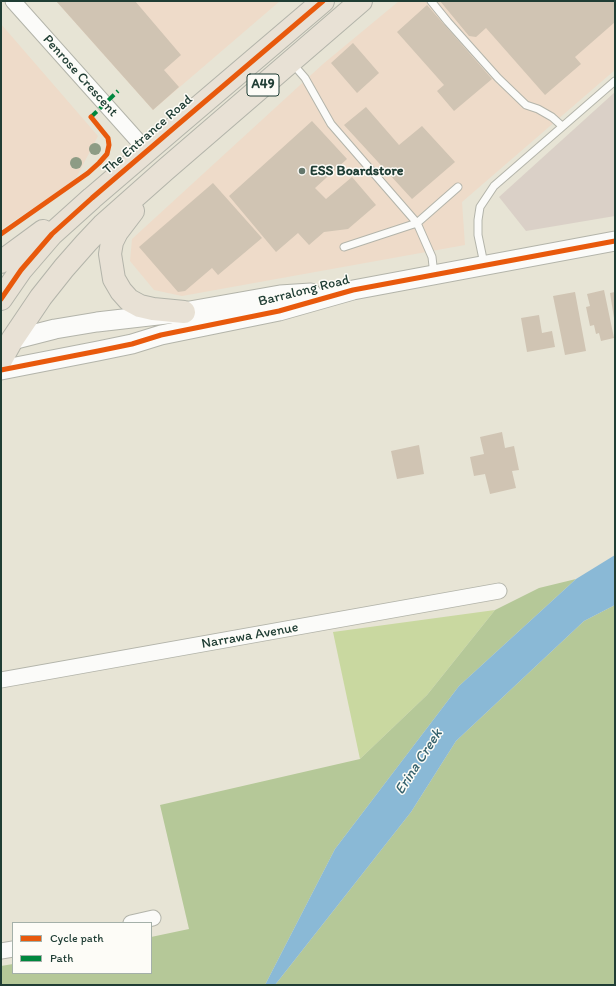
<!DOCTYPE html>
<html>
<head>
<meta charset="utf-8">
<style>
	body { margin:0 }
	#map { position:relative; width:616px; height:986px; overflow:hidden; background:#e7e4d5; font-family:Itim,sans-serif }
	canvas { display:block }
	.frame { position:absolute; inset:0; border:2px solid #1f3d34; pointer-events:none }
	.legend { position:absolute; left:12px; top:922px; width:140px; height:52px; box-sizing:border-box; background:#fdfcf7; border:1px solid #a4b0a9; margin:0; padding:5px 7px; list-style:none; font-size:12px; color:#1f3d34 }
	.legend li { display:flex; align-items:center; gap:8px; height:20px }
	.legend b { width:20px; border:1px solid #a4b0a9 }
</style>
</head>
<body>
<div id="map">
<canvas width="616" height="986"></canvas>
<div class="frame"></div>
<ul class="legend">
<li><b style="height:5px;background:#e8590c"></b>Cycle path</li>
<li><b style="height:5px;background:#00873e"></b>Path</li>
</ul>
</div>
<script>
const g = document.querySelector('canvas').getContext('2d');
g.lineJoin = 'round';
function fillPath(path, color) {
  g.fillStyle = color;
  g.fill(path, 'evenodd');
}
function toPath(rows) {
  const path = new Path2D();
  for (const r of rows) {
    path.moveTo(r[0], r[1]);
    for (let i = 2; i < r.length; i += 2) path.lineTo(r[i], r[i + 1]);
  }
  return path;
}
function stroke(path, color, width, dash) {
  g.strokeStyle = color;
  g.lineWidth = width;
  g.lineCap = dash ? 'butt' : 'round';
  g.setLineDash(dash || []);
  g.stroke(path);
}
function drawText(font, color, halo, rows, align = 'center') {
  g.font = font + ' Itim,sans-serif';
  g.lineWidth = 3;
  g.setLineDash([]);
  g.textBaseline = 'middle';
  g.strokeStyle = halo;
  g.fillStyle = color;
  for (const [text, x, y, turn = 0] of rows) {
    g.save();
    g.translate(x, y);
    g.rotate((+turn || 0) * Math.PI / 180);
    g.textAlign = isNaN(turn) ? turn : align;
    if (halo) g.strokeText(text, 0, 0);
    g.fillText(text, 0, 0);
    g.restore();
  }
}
const built = toPath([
	[56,1,280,1,153,110],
	[399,1,615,1,615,70,462,202,465,245,182,296,154,290,130,261,132,239,323,64],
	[1,24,98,136,74,182,1,229]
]);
const industrial = toPath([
	[615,92,615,216,526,231,499,197]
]);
const green = toPath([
	[495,610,427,695,360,759,333,632]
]);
const forest = toPath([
	[576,579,459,686,335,849,265,985,1,985,1,966,13,964,13,973,151,973,151,937,189,929,160,805,360,759,427,695,495,610,539,588],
	[615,605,615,985,275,985,411,812,456,741,584,621]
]);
const water = toPath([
	[615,555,615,605,584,621,456,741,411,812,275,985,265,985,335,849,459,686,576,579]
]);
const building = toPath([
	[56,1,135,1,181,55,164,70,179,87,153,110],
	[440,1,615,1,615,22,575,57,581,64,545,95,486,28,476,37,469,36],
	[427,5,492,79,454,111,437,91,444,85,397,32],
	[353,43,379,73,357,93,331,63],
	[366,107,399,145,422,126,455,162,412,199,344,125],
	[312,121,347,159,315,188,326,199,352,177,376,205,348,229,324,232,309,245,298,233,276,252,229,196],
	[213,183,262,238,218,275,212,268,185,291,178,292,139,247],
	[604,290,614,338,601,341,599,333,596,334,594,325,590,326,586,307,590,306,587,294],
	[575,292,586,351,565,355,553,296],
	[615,292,615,318,614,318,610,293],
	[539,315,542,333,552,331,555,347,527,352,521,318],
	[502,432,505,448,514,446,519,470,512,471,516,488,490,494,485,474,474,476,470,457,484,454,480,437],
	[419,445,424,474,397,479,391,451]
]);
const service = toPath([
	[431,1,448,22,498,78,526,105,538,109,552,117,562,126],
	[292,63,305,78,331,124,417,223,344,247],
	[484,264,478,235,478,220,480,207,494,186,615,81],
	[434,275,432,257,417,223,458,187]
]);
const minor = toPath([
	[13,1,147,151],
	[1,680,499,591],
	[131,923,153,918],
	[1,951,13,949]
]);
const tertiary = toPath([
	[12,340,55,329,97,322,184,312,280,295,311,293],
	[1,370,98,351,132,344,161,335,279,311,353,290,615,241]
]);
const trunk = toPath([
	[133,211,117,232,112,242,110,254,114,279,121,291,129,300,140,306,153,309,184,312],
	[1,262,43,231],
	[1,299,21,270,52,234,92,198,175,127,323,1],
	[1,360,12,340,41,297,64,268,86,243,103,225,165,170,361,1]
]);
const quiet = toPath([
	[91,117,118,91]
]);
const cycleway = toPath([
	[1,234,88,173,99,163,107,154,109,145,108,138,91,117],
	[1,299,21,270,52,234,92,198,175,127,323,1],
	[1,370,98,351,132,344,161,335,279,311,353,290,615,241]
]);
const trees = [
	[95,149],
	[76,163]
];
const markers = [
	[302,171,4,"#65776c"]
];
const shields = [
	[263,85,32]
];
const shieldNames = [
	["A49",263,85]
];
const streetNames = [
	["Penrose Crescent",80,76,48],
	["The Entrance Road",148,135,-41],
	["Barralong Road",304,291,-14],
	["Narrawa Avenue",250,636,-10]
];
const poiNames = [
	["ESS Boardstore",310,171]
];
const waterNames = [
	["Erina Creek",419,762,-57]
];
fillPath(built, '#eedbc9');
fillPath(industrial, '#dad0c7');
fillPath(green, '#c9d8a0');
fillPath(forest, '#b5c898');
fillPath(water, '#8ab9d6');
fillPath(building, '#d0c4b3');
stroke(service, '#b3b4aa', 9);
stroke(minor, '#b3b4aa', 17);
stroke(tertiary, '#b3b4aa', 21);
stroke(trunk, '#b3b4aa', 24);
stroke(service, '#fbfbf9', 7);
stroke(minor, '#fbfbf9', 15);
stroke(tertiary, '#fbfbf9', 19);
stroke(trunk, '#e8e1d5', 22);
stroke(quiet, '#00873e', 4, [8, 4]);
stroke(cycleway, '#e8590c', 5);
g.fillStyle = '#8d9c85';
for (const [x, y] of trees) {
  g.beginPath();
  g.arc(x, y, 6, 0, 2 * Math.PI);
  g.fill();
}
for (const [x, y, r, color] of markers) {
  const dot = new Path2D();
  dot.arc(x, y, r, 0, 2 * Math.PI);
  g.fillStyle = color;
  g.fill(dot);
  stroke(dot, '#fdfcf7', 1.5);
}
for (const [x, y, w] of shields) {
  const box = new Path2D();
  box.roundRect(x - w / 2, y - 11, w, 22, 3);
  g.fillStyle = '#fdfcf7';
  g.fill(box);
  stroke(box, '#1f3d34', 1);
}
drawText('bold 13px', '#1f3d34', null, shieldNames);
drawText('14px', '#1f3d34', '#fdfcf7', streetNames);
drawText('bold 14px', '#1f3d34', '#fdfcf7', poiNames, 'left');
drawText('italic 15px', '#36626d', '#fdfcf7', waterNames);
</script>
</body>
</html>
